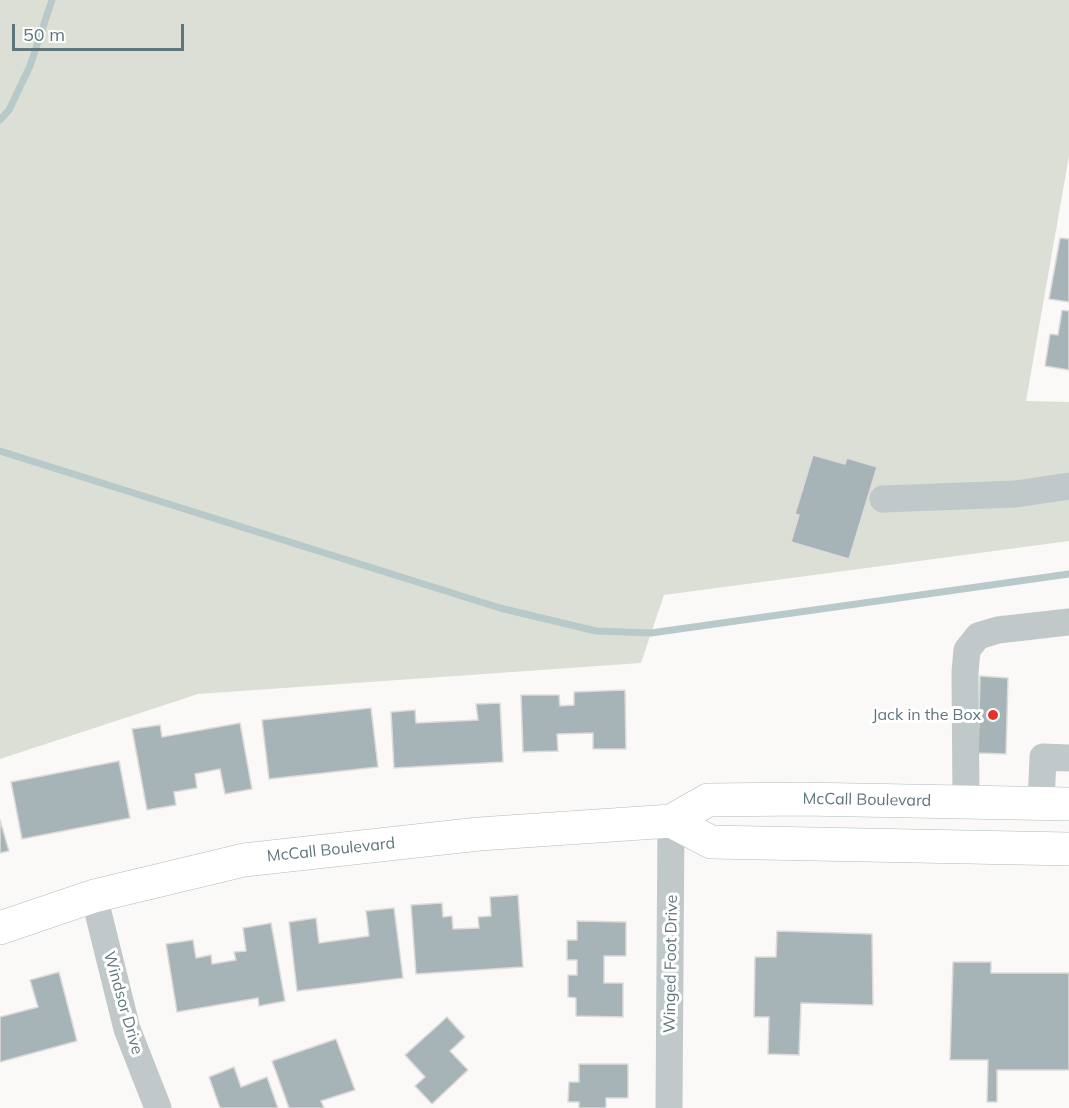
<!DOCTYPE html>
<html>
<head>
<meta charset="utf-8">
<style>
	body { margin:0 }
	#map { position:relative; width:1069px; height:1108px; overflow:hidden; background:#faf9f7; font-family:Mulish,sans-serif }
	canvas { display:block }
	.scale { position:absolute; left:12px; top:24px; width:172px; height:27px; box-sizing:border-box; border:3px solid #5f767d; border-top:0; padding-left:8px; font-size:18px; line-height:21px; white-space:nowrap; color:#5f767d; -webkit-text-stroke:4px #fff; paint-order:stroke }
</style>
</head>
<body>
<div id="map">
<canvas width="1069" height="1108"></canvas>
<div class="scale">50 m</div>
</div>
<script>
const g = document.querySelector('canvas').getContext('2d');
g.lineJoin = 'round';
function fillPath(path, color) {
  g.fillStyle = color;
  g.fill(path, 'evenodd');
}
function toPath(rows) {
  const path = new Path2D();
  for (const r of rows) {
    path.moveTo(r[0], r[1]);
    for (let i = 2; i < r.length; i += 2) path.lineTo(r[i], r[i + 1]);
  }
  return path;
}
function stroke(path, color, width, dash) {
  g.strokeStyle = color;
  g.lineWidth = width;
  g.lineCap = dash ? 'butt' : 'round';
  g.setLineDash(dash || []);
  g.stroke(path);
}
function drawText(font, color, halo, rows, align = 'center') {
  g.font = font + ' Mulish,sans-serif';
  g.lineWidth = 6;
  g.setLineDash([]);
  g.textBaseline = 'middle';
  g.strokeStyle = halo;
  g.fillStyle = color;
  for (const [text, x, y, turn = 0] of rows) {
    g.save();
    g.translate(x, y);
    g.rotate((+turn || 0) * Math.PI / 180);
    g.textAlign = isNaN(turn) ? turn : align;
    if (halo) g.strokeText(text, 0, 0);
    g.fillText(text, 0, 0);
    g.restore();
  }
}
const green = toPath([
	[0,0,1069,0,1069,156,1026,401,1069,402,1069,541,664,595,641,663,198,694,0,759]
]);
const stream = toPath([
	[0,120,9,110,30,66,52,0],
	[0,451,500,608,596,631,651,633,1069,574]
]);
const building = toPath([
	[1060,238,1069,239,1069,302,1049,299,1060,238],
	[1062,310,1069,311,1069,370,1045,366,1050,334,1058,335,1062,310],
	[813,455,845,464,847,458,877,467,849,559,791,542,799,515,795,514,813,455],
	[980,676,1008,678,1006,754,978,753,980,676],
	[625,690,626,749,593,749,593,733,557,734,558,751,523,752,521,695,559,695,560,706,574,705,574,692,625,690],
	[500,703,503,762,394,768,391,712,415,710,416,723,478,720,476,704,500,703],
	[371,708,378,767,269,779,262,720,371,708],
	[240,723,252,789,225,794,220,769,195,774,197,788,174,792,176,805,147,810,132,729,160,725,162,737,240,723],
	[119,761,130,818,22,839,11,782,119,761],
	[0,820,9,851,0,853,0,820],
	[518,895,523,967,416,974,411,905,442,903,443,917,452,916,453,929,479,928,478,917,491,916,490,897,518,895],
	[394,908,403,978,297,991,289,922,316,918,319,943,369,936,366,911,394,908],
	[577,921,626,922,626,956,604,956,604,983,623,983,623,1017,576,1016,576,998,568,997,568,975,577,975,577,960,567,960,567,940,577,940,577,921],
	[271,923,285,1001,259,1006,258,998,177,1012,166,944,193,940,196,958,211,955,212,964,236,960,234,952,246,951,243,928,271,923],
	[777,931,872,934,873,1005,801,1003,799,1055,768,1054,769,1017,754,1017,755,957,776,957,777,931],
	[953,962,991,962,991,973,1069,973,1069,1070,997,1070,997,1102,987,1102,988,1060,950,1060,953,962],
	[59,972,77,1041,0,1062,0,1017,38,1007,30,980,59,972],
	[447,1017,465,1037,450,1051,468,1070,432,1104,415,1086,425,1077,405,1055,447,1017],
	[336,1039,355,1090,321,1101,324,1108,289,1108,272,1061,336,1039],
	[579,1064,628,1064,628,1098,606,1098,606,1108,579,1108,579,1102,568,1102,569,1082,579,1082,579,1064],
	[234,1067,241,1087,267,1077,278,1108,220,1108,209,1077,234,1067]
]);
const minor = toPath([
	[883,499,1016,494,1069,486],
	[966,802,965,672,967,650,978,636,998,630,1069,622],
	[1041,804,1043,757,1069,758],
	[94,896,127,1029,158,1108],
	[669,1108,671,821]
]);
const major = toPath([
	[671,821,711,842,1069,849],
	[0,928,94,896,244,860,479,834,671,821,708,800,803,799,1069,804]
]);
const markers = [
	[993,715,6,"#e83229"]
];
const poiNames = [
	["Jack in the Box",981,715]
];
const streetNames = [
	["McCall Boulevard",867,800,1],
	["McCall Boulevard",331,850,-6],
	["Winged Foot Drive",671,964,-89],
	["Windsor Drive",123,1003,74]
];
fillPath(green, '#dbdfd6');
stroke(stream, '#b8c9ca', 7);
fillPath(building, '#a7b4b7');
stroke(building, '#dcdbd9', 1.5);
stroke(major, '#b2babd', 34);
stroke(minor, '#c1c8ca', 27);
stroke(major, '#fff', 33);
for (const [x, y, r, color] of markers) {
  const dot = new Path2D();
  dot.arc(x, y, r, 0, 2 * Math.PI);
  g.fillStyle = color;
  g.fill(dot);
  stroke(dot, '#fff', 2);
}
drawText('16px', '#5f767d', '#fff', poiNames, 'right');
drawText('16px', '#5f767d', '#fff', streetNames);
</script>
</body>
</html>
